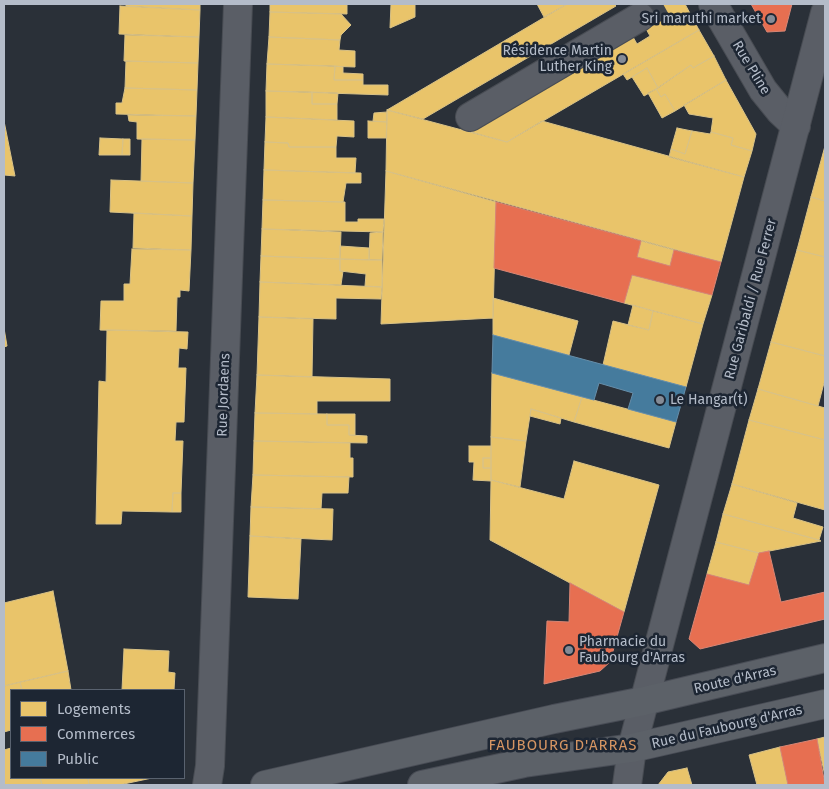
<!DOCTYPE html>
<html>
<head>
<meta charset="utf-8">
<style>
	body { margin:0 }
	#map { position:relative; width:829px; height:789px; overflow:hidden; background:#2a3038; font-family:"Fira Sans",sans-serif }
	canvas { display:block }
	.frame { position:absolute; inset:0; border:5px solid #b4bcc9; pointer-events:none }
	.legend { position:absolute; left:10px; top:689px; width:175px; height:90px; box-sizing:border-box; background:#1d2633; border:1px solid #59626f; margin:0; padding:6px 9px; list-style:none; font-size:15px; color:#b4bcc9 }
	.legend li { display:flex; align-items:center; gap:10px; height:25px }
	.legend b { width:25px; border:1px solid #59626f }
</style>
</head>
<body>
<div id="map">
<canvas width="829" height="789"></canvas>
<div class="frame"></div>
<ul class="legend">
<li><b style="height:14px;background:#e9c46a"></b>Logements</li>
<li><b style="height:14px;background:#e76f51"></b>Commerces</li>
<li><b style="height:14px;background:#457b9d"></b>Public</li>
</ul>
</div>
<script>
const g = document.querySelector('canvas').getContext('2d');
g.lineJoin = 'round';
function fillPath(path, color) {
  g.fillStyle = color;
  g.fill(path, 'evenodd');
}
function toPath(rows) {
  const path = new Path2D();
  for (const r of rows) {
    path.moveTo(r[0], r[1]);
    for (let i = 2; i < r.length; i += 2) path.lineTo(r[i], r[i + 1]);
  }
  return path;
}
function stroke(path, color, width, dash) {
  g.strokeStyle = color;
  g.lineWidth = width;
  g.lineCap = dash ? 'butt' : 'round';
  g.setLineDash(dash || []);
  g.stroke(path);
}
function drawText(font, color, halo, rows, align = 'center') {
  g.font = font + ' "Fira Sans",sans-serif';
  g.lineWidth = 5;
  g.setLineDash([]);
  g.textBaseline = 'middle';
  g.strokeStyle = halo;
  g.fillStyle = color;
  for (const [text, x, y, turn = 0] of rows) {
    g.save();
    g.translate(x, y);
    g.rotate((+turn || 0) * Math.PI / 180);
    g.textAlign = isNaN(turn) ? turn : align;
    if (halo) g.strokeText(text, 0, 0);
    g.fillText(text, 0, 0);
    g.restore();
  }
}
const homes = toPath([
	[126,4,200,4,200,10,126,6,126,4],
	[270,4,347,4,347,14,270,12,270,4],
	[391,4,415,4,415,17,390,28,391,4],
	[537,4,567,4,544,17,537,4],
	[567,4,614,4,616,6,423,119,387,110,567,4],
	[632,4,685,4,699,30,507,142,471,132,633,37,637,44,650,36,632,4],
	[120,6,200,10,199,37,119,34,120,6],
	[270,12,341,14,351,25,341,35,340,40,269,37,270,12],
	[699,30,714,56,693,68,691,65,658,88,647,68,627,80,623,74,699,30],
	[125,35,199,37,198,63,124,61,125,35],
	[269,37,340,40,339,50,355,51,355,67,267,64,269,37],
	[714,56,726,80,675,111,665,94,661,97,656,89,691,65,693,68,714,56],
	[126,61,198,63,197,90,125,88,126,61],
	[267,64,335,66,334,80,363,80,363,85,388,85,388,95,266,91,267,64],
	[335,66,343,67,343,73,363,74,363,80,334,80,335,66],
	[647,68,658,88,644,96,632,77,647,68],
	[726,80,756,134,752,151,731,145,733,138,711,132,713,118,689,114,684,105,726,80],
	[125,88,197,90,196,116,116,114,116,103,122,103,125,88],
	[656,89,661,97,665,94,675,111,662,118,648,93,656,89],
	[266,91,312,92,312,104,337,104,337,120,266,117,266,91],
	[312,92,338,93,337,104,312,104,312,92],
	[387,110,507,142,542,121,744,177,721,262,386,171,387,110],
	[387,112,387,122,373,121,374,113,387,112],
	[128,115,196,116,195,140,137,139,137,122,129,121,128,115],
	[266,117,354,121,354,137,337,136,336,147,289,147,288,143,265,142,266,117],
	[4,121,15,176,4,175,4,121],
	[368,121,387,122,386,138,368,138,368,121],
	[677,128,692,131,685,154,671,149,677,128],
	[692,131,710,134,711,132,733,138,731,145,752,151,744,177,669,157,671,149,685,154,692,131],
	[100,138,123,139,122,155,99,155,100,138],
	[123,139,130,139,130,155,122,155,123,139],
	[142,139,195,140,193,183,141,181,142,139],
	[265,142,288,143,289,147,336,147,336,158,356,158,355,173,264,170,265,142],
	[825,146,825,201,811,197,825,146],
	[264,170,361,173,361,183,346,183,343,202,263,200,264,170],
	[386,171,496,202,493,318,381,324,386,171],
	[111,180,193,183,192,216,110,212,111,180],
	[811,197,825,201,825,257,797,250,811,197],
	[263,200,345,202,345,222,358,222,358,219,384,219,383,232,262,229,263,200],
	[134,213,192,216,191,250,133,248,134,213],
	[262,229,341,232,340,259,261,256,262,229],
	[383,232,382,260,369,260,370,233,383,232],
	[641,241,674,250,670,266,637,257,641,241],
	[340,246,369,248,369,260,340,259,340,246],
	[132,249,191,250,189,291,180,290,180,297,177,297,176,331,100,330,101,301,124,301,124,284,130,284,132,249],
	[797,250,825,257,825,356,771,342,797,250],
	[261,256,340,259,340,271,343,271,341,285,260,282,261,256],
	[340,259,382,260,382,287,365,286,366,274,340,271,340,259],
	[632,275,712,295,703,324,624,303,632,275],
	[260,282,382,287,381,299,336,298,336,319,259,317,260,282],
	[493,298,578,321,569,355,493,335,493,298],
	[633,305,653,311,649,330,628,325,633,305],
	[653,311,703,324,686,387,603,365,613,321,649,330,653,311],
	[259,317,313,319,312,377,257,375,259,317],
	[4,328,7,346,4,347,4,328],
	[107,330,188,332,187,349,179,348,178,368,186,368,184,422,176,422,175,441,183,441,181,493,173,493,172,512,122,511,121,524,96,524,99,381,106,382,107,330],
	[771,342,825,356,825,379,818,406,758,389,771,342],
	[492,373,582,397,574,422,531,409,526,441,491,437,492,373],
	[257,375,390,379,390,401,317,401,317,414,255,413,257,375],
	[758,389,825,408,825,440,749,420,758,389],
	[582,397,676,422,669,448,574,422,582,397],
	[531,409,561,418,560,424,530,416,531,409],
	[255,413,327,414,327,425,349,425,349,435,367,436,367,443,254,441,255,413],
	[327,414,355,414,355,435,349,435,349,425,327,425,327,414],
	[749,420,825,440,825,510,732,484,749,420],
	[491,437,526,441,520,487,491,480,491,437],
	[254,441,350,443,350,458,353,458,353,477,253,475,254,441],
	[469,446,491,446,491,458,483,458,483,468,491,468,491,481,473,480,474,462,469,462,469,446],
	[483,458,491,458,491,468,483,468,483,458],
	[574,461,659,485,624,612,490,540,491,480,564,499,574,461],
	[253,475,349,477,348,493,322,493,321,509,251,507,253,475],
	[732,484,797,503,793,518,823,527,819,540,723,514,732,484],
	[173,493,181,493,181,512,172,512,173,493],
	[251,507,333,509,332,540,250,536,251,507],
	[723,514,819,540,821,541,759,553,716,542,723,514],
	[250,536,301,539,298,599,248,597,250,536],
	[716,542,759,553,749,585,707,574,716,542],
	[53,591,68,671,4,686,4,603,53,591],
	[124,649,169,651,168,672,175,673,174,690,122,690,124,649],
	[68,671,71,690,22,690,20,682,68,671],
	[20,682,22,690,11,690,11,730,4,732,4,686,20,682],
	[825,737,825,776,817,739,825,737],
	[780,747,788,785,757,785,749,755,780,747],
	[11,748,11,778,40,778,42,785,4,785,4,750,11,748],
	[687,768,692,785,658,785,668,772,687,768],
	[40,778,88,778,89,785,42,785,40,778],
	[88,778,152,778,119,785,89,785,88,778]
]);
const shops = toPath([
	[751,4,792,4,785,31,767,32,751,4],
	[496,202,641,241,637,257,670,266,674,250,721,262,712,295,632,275,624,303,494,268,496,202],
	[769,551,781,602,825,592,825,619,700,649,689,639,707,574,749,585,759,553,769,551],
	[570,583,624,612,610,662,600,671,544,684,547,621,569,622,570,583],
	[817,739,825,785,788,785,780,747,817,739]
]);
const public = toPath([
	[493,335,686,387,676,422,628,409,633,393,599,383,594,400,492,373,493,335]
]);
const minorTunnel = toPath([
	[640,17,663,4]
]);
const minor = toPath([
	[713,4,763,90,780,111,796,126],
	[470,117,640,17],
	[207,785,210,766,238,4],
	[627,785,632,748]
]);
const tertiary = toPath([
	[632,748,825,13]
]);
const primary = toPath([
	[265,785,554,719,644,701,825,658],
	[422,785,524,763,632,748,825,704]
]);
const markers = [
	[771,19,5,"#848b96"],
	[622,59,5,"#848b96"],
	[660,400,5,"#848b96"],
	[569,650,5,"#848b96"]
];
const poiNames = [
	["Sri maruthi market",761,19],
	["Résidence Martin",612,51],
	["Luther King",612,67],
	["Le Hangar(t)",670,400,"left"],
	["Pharmacie du",579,642,"left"],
	["Faubourg d'Arras",579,658,"left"]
];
const streetNames = [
	["Rue Pline",751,68,59],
	["Rue Garibaldi / Rue Ferrer",751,299,-75],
	["Rue Jordaens",224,395,-88],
	["Route d'Arras",735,680,-13],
	["Rue du Faubourg d'Arras",727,727,-13]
];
const neighbourhoodNames = [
	["FAUBOURG D'ARRAS",563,746]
];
fillPath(homes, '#e9c46a');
stroke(homes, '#d9c286', 1);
fillPath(shops, '#e76f51');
stroke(shops, '#d88675', 1);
fillPath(public, '#457b9d');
stroke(public, '#668eaa', 1);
stroke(minorTunnel, '#3f454e', 28, [28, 14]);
stroke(minor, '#484c53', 30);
stroke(tertiary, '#484c53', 30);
stroke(primary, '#484c55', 30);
stroke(minor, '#5a5e66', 28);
stroke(tertiary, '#5a5e66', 28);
stroke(primary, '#5c6168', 28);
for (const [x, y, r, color] of markers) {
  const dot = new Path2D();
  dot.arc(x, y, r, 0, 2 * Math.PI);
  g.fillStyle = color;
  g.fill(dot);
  stroke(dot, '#1d2633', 2);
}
drawText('14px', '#b4bcc9', '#1d2633', poiNames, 'right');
drawText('14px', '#b4bcc9', '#1d2633', streetNames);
g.letterSpacing = '1px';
drawText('15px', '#d59563', '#1d2633', neighbourhoodNames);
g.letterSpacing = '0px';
</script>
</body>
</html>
